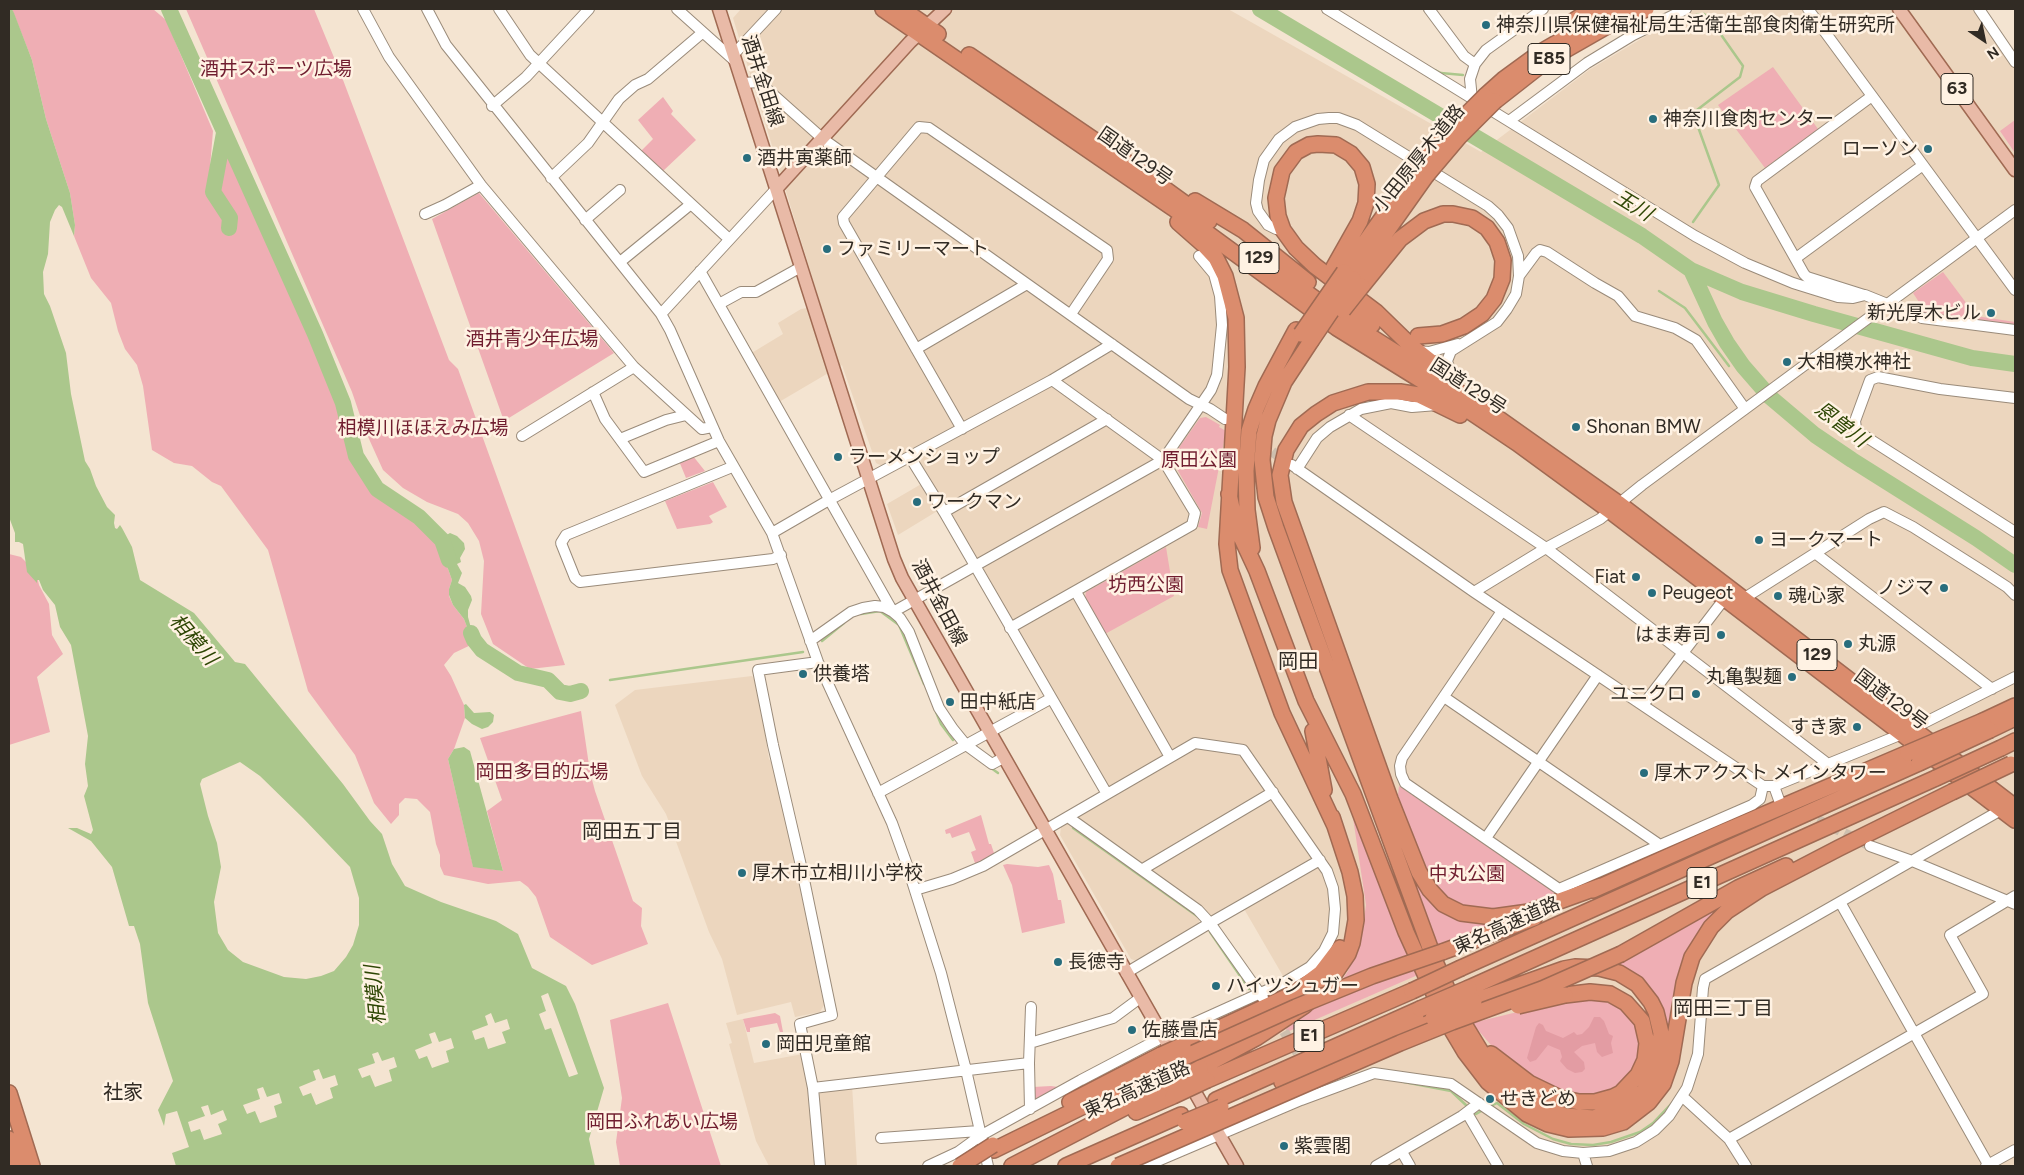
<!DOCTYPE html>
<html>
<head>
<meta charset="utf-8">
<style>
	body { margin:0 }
	#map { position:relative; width:2024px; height:1175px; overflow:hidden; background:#f4e4d1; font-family:Figtree,sans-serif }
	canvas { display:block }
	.frame { position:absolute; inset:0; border:10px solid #312b24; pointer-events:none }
	.north { position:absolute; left:1959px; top:15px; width:50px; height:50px; -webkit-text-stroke:4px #fff2e3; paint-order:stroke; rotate:146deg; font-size:14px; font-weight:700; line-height:20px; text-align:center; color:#312b24 }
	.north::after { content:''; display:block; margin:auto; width:18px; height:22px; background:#312b24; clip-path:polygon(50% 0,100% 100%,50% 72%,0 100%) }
</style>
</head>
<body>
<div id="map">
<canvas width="2024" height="1175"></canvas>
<div class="frame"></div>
<div class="north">N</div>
</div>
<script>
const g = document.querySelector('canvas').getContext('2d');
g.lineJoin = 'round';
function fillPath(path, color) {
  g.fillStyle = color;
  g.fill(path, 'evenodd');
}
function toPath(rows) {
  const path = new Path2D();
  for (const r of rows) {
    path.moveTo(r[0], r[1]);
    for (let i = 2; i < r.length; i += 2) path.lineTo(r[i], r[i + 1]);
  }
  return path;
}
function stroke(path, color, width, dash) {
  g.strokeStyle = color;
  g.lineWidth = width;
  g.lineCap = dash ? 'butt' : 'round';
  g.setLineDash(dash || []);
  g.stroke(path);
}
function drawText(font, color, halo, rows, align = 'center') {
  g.font = font + ' Figtree,"Noto Sans JP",sans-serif';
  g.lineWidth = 5;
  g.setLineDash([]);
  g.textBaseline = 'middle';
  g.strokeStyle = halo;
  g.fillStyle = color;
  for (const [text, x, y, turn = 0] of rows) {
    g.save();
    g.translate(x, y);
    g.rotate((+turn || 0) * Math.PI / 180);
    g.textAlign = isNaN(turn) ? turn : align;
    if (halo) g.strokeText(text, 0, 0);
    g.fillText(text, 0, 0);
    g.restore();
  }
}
const built = toPath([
	[741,9,1228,9,1481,152,1589,70,1681,15,1695,9,1977,9,2015,65,2015,1166,1243,1166,1229,1142,1283,976,1240,902,1212,918,1197,902,1075,818,1112,795,912,452,882,466,876,463,842,365,779,402,750,354,783,334,778,323,801,309,821,306,733,18],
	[923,483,939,510,898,535,887,504],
	[752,676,757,684,769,759,772,763,781,796,824,1005,820,1012,795,1017,791,1002,737,1015,722,959,709,932,666,814,642,776,615,705,635,690],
	[1066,824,1074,824,1183,902,1200,918,1198,925,1137,961,1131,959,1060,835,1061,827],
	[743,1019,754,1063,803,1054,810,1090,852,1085,857,1166,769,1166,756,1141,729,1044,732,1043,726,1023]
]);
const green = toPath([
	[12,9,153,9,166,20,213,131,208,191,227,217,229,227,234,229,226,203,216,189,224,146,233,154,319,349,346,415,348,432,355,449,378,481,418,511,416,521,424,532,442,543,443,555,452,580,449,589,449,596,453,605,464,619,470,635,475,643,454,653,444,665,451,676,464,705,465,718,454,749,448,759,473,866,503,871,487,811,502,800,480,738,581,711,590,772,595,791,633,901,642,908,641,926,648,944,592,965,550,937,536,897,528,887,520,881,488,884,444,875,440,866,440,855,436,844,430,812,417,799,405,798,399,804,399,815,391,824,374,803,355,755,308,691,268,550,221,486,212,482,192,466,174,463,152,450,143,386,137,365,125,349,118,331,111,303,91,278,74,236,75,225,70,193,46,119,32,60],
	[186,9,314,9,340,72,449,360,458,369,565,665,530,669,493,644,481,614,484,561,479,541,468,523,458,514,427,502,403,488,383,470,365,430,352,392],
	[1773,67,1818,129,1765,168,1718,105],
	[663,97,673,111,671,114,696,140,663,171,641,151,653,139,638,120],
	[2015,120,2015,153,2000,131],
	[479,193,614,353,504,421,432,219],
	[1943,272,1976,316,2015,322,2015,328,1923,316,1909,310,1919,302,1913,293],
	[1206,417,1220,425,1219,427,1226,431,1207,529,1198,527,1202,513,1173,462,1173,456,1200,418],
	[693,456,705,471,686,478,679,461],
	[713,482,727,507,709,516,713,522,710,524,677,529,665,501],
	[1166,547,1174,596,1105,634,1085,598,1086,592],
	[9,554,21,557,36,572,39,585,49,604,52,635,63,654,37,677,50,732,9,745],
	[1399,786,1559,895,1512,910,1462,909,1444,899,1430,881,1397,804],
	[1352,811,1420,974,1287,1032,1286,1029,1324,1001,1340,983,1348,971,1360,945,1366,905],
	[981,815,989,844,991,844,995,856,976,866,971,852,976,850,969,832,952,838,950,833,946,834,945,830],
	[1397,827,1458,919,1472,923,1500,924,1436,948,1394,831],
	[1007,864,1038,867,1049,865,1053,874,1058,900,1061,900,1065,923,1022,933,1012,885,1003,865],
	[1737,896,1723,908,1671,1005,1667,1038,1642,981,1629,970,1610,964],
	[1584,999,1601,1000,1619,1007,1633,1022,1639,1036,1638,1060,1633,1070,1617,1087,1596,1094,1570,1093,1540,1082,1497,1052,1472,1023,1563,1001],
	[668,1003,721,1166,620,1166,616,1142,622,1098,610,1020],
	[775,1013,780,1016,783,1032,780,1032,777,1023,750,1028,750,1032,747,1032,743,1019],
	[1051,1086,1058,1087,1036,1099,1033,1097,1033,1087]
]);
const forest = toPath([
	[1594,1017,1600,1017,1604,1021,1609,1034,1613,1036,1611,1043,1613,1053,1602,1057,1597,1052,1595,1043,1582,1046,1574,1052,1584,1062,1585,1069,1582,1072,1575,1073,1567,1069,1560,1061,1562,1057,1560,1050,1548,1045,1536,1060,1530,1062,1527,1058,1536,1027,1539,1023,1543,1025,1546,1031,1563,1038,1574,1032,1577,1035,1582,1034,1589,1027]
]);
const water = toPath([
	[9,9,12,9,14,13,32,60,46,119,70,193,75,225,74,236,62,207,59,205,55,210,50,222,48,254,43,272,44,294,50,306,66,353,71,394,85,461,90,469,96,486,107,507,115,515,114,523,115,528,117,529,120,525,122,528,132,547,140,580,194,613,235,662,245,664,343,784,370,821,382,834,392,864,405,886,441,902,496,921,518,934,532,968,566,986,575,1004,604,1088,589,1139,595,1166,176,1166,172,1153,189,1147,177,1111,166,1114,164,1126,158,1110,173,1081,148,1003,140,944,134,926,129,926,112,867,91,841,68,828,77,828,91,834,93,830,84,796,88,786,85,764,88,736,71,645,60,627,55,605,43,590,39,580,37,580,37,583,27,572,23,544,19,542,15,542,15,533,9,517],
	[240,762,260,776,303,818,350,867,359,898,359,925,353,945,346,957,334,971,321,976,306,979,284,977,243,962,228,950,218,933,214,902,221,867,217,843,208,816,200,784,202,779],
	[548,993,578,1074,569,1077,551,1028,545,1030,539,1014,546,1011,541,996],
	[491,1013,495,1023,507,1019,510,1029,502,1032,506,1043,488,1049,484,1037,475,1040,472,1031,488,1025,485,1016],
	[435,1032,439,1042,451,1038,454,1048,446,1051,449,1062,432,1068,427,1056,419,1059,415,1050,432,1043,429,1034],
	[378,1052,382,1061,394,1057,397,1067,389,1070,392,1081,375,1087,370,1075,362,1078,358,1069,375,1063,372,1054],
	[319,1069,323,1079,335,1075,338,1085,330,1088,333,1098,316,1105,311,1093,303,1096,299,1087,316,1080,313,1071],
	[263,1087,267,1097,279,1093,282,1103,274,1106,277,1117,260,1123,255,1111,247,1114,243,1105,260,1099,257,1089],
	[208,1105,211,1115,223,1110,227,1120,218,1124,222,1134,204,1140,200,1129,191,1132,188,1122,205,1116,201,1107],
	[450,533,457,536,464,543,465,549,460,558,461,562,457,564,462,573,458,583,465,587,471,596,472,600,468,610,468,617,474,639,484,646,482,650,476,646,470,635,464,619,453,605,449,595,449,589,452,580,443,555,442,543,443,537],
	[466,704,474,713,490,712,494,715,493,722,488,727,482,729,472,724,465,718,464,705],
	[464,747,470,751,503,871,473,867,448,759,454,749]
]);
const stream = toPath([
	[1673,22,1677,25,1682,25,1696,15,1704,14,1710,19,1743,66,1740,77,1693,113,1719,185,1693,222],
	[1435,70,1441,73,1463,75],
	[1659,291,1685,308,1729,366],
	[861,614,880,611,899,625,924,684],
	[822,641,844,623],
	[610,680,803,652],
	[936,712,941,724,953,740],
	[991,768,998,773],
	[1073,828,1197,916],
	[1210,932,1249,989],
	[1404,1082,1451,1091,1468,1107],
	[1493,1105,1497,1103,1524,1124,1553,1139,1571,1144,1593,1145,1611,1142,1640,1132,1653,1123,1672,1103],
	[1472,1111,1476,1114,1483,1110]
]);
const river = toPath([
	[169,9,315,334,343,403,356,456,377,489,419,517,442,540,449,560],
	[1260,9,1642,236,1691,270,1742,292,1814,314,1972,358,2015,364],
	[224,133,213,192,230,218,229,228],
	[1691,270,1715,322,1727,343,1743,366,1770,397,1815,435,1852,460,1976,538,2015,565],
	[471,633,474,640,482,650,518,673,548,680,560,692,570,694,581,691]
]);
const minorTunnel = toPath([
	[1260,443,1287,462],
	[1804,813,1870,846],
	[1276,1019,1306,1066]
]);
const minor = toPath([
	[363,9,389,57,481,185,634,367,702,429,712,427],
	[427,9,446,45,661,314,670,330,719,441,772,533,818,662,892,823,906,862,941,973,966,1070,988,1166],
	[499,9,530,55,729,239],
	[677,9,735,61],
	[1327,9,1695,236,1745,263,1793,283,1838,297,1853,298,1865,295,1922,318,2015,330],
	[1429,9,1464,56,1475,64],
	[1808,9,2015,290],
	[1979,9,2015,62],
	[733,55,776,9],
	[743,83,759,82,823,139,1189,399,1210,409,1225,419],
	[1472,99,1470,79,1475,64,1486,50,1543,9],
	[492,106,526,77,589,9],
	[1509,121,1587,63,1633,35,1686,9],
	[551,178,588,143,619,99,635,85,648,79,702,33],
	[425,214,445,205,481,185],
	[585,220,620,190],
	[1283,230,1276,229,1268,225,1258,211,1256,203,1259,180,1264,160,1279,139,1295,127,1318,119,1329,118,1338,118,1357,125,1488,206,1498,215,1508,228,1518,256,1519,276,1516,294,1507,309,1497,322,1451,351,1447,361,1452,377],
	[1796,258,1923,165],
	[620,262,691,204],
	[700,271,893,612,1163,460,1211,390,1217,375,1222,325,1220,296,1214,274,1199,256],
	[1519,276,1536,253,1540,250,1547,252,1595,283,1618,296,1635,316,1675,328,1696,340,1745,409],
	[1864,295,1807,277,1804,274,1755,187,1757,181,1872,96],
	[719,304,741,292,756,292,801,267],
	[661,314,777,188],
	[916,349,1027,284],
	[1417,351,1429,352,1458,344],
	[593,392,605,419,644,472,719,441],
	[2015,398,1940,389,1878,377,1870,380,1855,421,1856,428,1860,433,2015,532],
	[1349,415,1546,548,1828,764],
	[962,429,844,223,843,217,919,127,929,128,1107,250,1108,259,1071,314],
	[522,436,634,367],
	[620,439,666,420,686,415],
	[910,457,944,512,1107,794],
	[1292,465,1474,592,1763,786,1774,786,1902,734,2015,677],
	[732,467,566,535,561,543,575,578,580,582,773,559,781,555],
	[1297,469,1317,438,1330,427,1361,409,1391,403,1412,407,1437,405],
	[944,512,1107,419],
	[772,533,829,500,1052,380,1112,344],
	[1815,553,1992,689],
	[1076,592,1170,757],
	[1474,592,1546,548,1600,519,1642,485,2015,210],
	[1743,599,1869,519,1884,512,1913,527,1984,572,2007,587,2015,595],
	[1502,611,1402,758,1400,766,1401,774,1405,783,1559,889,1752,805,1760,799,1763,786],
	[1010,628,1192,525,1195,513,1163,460,1052,380],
	[810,641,851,612,863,608,875,606,884,607,893,612,900,618,909,632,939,708,953,729,966,745,992,764,1003,758],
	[818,662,758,670,773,745,802,870,832,1015,800,1024,813,1088,820,1166],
	[1444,697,1660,845],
	[1643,705,1725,598],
	[1774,786,1779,800],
	[878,793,1050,699],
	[1068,817,1198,910,1210,923,1263,998],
	[1486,838,1598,675],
	[1870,846,1912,861,2015,904],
	[1143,869,1273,792],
	[915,890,952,879,983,866,1195,743,1243,750,1327,871,1333,888,1335,909,1333,933,1324,951,1310,967,1285,982,1163,1037,1081,1080,980,1136,958,1152,928,1166],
	[1840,902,1989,1166],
	[1126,973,1210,923,1320,860],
	[1030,1043,1113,1018,1140,998],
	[813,1088,1029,1063],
	[1683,1097,1729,1139,1746,1166],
	[1030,1109,1029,1063,1031,1007],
	[1467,1113,1498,1166],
	[881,1138,979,1131],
	[1729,1139,1983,994,1950,935,2015,896],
	[1402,1152,1410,1166],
	[1583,1153,1587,1166],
	[1146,1166,1301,1100,1374,1073,1451,1084,1537,1143,1563,1151,1583,1153,1609,1151,1636,1142,1655,1130,1669,1116,1687,1088,1698,1054,1703,988,1705,979,2001,810],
	[1376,1166,1462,1116,1479,1103],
	[1986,1166,2015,1150]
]);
const major = toPath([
	[719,9,894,559,902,578,1237,1166],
	[1899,9,2015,170],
	[777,188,910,42,945,9]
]);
const highway = toPath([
	[883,9,1173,208,1337,328,1453,400,1517,443,1610,511,2015,820],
	[902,9,938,34],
	[1561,29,1592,9],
	[969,55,1147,176,1209,221],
	[1485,96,1504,79,1541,52,1605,15],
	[1495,101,1546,61,1609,25],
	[1195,201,1243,230,1308,282],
	[1178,222,1203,244,1216,258,1225,276,1236,318,1237,367,1227,544,1230,570,1282,713,1335,826],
	[1250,252,1346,321,1481,406,1618,503,2015,807],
	[1334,267,1360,221,1366,203,1367,184,1362,167,1351,154,1336,145,1318,144,1309,145,1296,152,1282,171,1276,198,1278,216,1283,230,1296,248,1315,266,1376,312,1412,347,1440,369],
	[1344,272,1417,169],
	[1353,279,1426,176],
	[1362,286,1400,239,1424,221,1443,214,1453,214,1472,218,1487,228,1497,242,1503,260,1502,279,1494,299,1482,314,1464,326,1442,334,1418,336],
	[1352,312,1372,325],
	[1311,341,1284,382,1268,420,1264,436,1262,460,1266,497,1276,528,1436,964,1459,1016,1484,1057,1510,1085,1538,1105,1565,1116,1594,1118,1622,1109,1644,1091,1658,1065,1661,1033,1656,1012,1651,1002,1637,984,1619,973,1599,968,1575,967,1564,969,1474,1001],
	[1460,415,1419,395,1400,392,1368,392,1333,403,1316,414,1301,426,1286,450,1280,475,1284,502,1390,799,1419,872,1430,890,1443,904,1461,913,1493,917,1529,912,1601,886],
	[1229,494,1236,526,1257,571,1306,701,1353,794,1406,932,1446,1020,1465,1052,1488,1082,1527,1114,1548,1124,1569,1129,1603,1128,1623,1122,1649,1102,1663,1084,1671,1061,1684,983,1692,957,1711,927,1727,911,1762,888,1839,848,1952,792],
	[1252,548,1247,510,1246,471,1249,431,1256,409,1266,386,1296,330],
	[1983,721,2015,706],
	[1990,730,2015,718],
	[1313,731,1324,790],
	[2001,748,2015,741],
	[1593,890,1723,832,1908,753],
	[1442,952,1534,918],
	[1621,954,1738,888,1786,866],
	[1461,968,1919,763],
	[1469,988,1936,778],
	[1183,1045,1293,994,1321,973,1340,948],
	[1491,1054,1529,1083,1560,1098,1579,1102,1595,1102,1613,1097,1621,1093,1638,1075,1645,1060,1647,1043,1642,1021,1626,1003,1610,994,1590,992,1565,995],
	[1200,1068,1256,1038,1304,1006,1329,982,1348,954,1352,943,1356,920,1355,896,1350,872,1332,817],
	[1207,1080,1412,991],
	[1282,1082,1426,1021],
	[9,1093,32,1166],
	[1216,1100,1420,1009],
	[1070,1102,1161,1055],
	[1136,1112,1173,1096],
	[9,1139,17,1166],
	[994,1150,1167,1065],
	[1012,1166,1170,1084],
	[1066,1166,1181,1115]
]);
const highwayBridge = toPath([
	[1605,15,1618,9],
	[1609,25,1646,9],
	[1417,169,1449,132,1485,96],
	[1426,176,1459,137,1495,101],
	[1343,310,1362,286],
	[1301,334,1344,272],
	[1311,341,1353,279],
	[1908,753,1983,721],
	[1919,763,1990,730],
	[1936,778,2001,748],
	[1952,792,2011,764],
	[1412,991,1461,968],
	[1518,1006,1565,995],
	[1420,1009,1469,988],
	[1433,1018,1474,1001],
	[1161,1055,1183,1045],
	[1167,1065,1296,1007,1372,976,1442,952],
	[1170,1084,1200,1068],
	[1173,1096,1207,1080],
	[1185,1122,1221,1107],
	[960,1166,993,1145],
	[1118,1166,1400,1043,1452,1022,1542,989,1621,954]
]);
const markers = [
	[1486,25,5,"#286d7d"],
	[1653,119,5,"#286d7d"],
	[1928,149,5,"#286d7d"],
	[747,158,5,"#286d7d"],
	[827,249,5,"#286d7d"],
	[1991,313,5,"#286d7d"],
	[1787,362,5,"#286d7d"],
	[1576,427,5,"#286d7d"],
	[838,457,5,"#286d7d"],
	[917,502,5,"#286d7d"],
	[1759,540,5,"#286d7d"],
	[1636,577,5,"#286d7d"],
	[1944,588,5,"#286d7d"],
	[1652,593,5,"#286d7d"],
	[1778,596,5,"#286d7d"],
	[1721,635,5,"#286d7d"],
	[1848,644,5,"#286d7d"],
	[803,674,5,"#286d7d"],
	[1792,677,5,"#286d7d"],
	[1696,694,5,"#286d7d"],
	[950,702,5,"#286d7d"],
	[1857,727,5,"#286d7d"],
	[1644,773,5,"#286d7d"],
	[742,873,5,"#286d7d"],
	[1058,962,5,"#286d7d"],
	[1216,986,5,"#286d7d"],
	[1132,1030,5,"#286d7d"],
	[766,1044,5,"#286d7d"],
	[1490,1099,5,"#286d7d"],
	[1284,1146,5,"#286d7d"]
];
const shields = [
	[1549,59,42],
	[1957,89,32],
	[1259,258,40],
	[1817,655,40],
	[1702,883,30],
	[1309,1036,30]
];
const shieldNames = [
	["E85",1549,59],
	["63",1957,89],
	["129",1259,258],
	["129",1817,655],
	["E1",1702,883],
	["E1",1309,1036]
];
const poiNames = [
	["神奈川県保健福祉局生活衛生部食肉衛生研究所",1496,25],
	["神奈川食肉センター",1663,119],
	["ローソン",1918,149,"right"],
	["酒井寅薬師",757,158],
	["ファミリーマート",837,249],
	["新光厚木ビル",1981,313,"right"],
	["大相模水神社",1797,362],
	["Shonan BMW",1586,427],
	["ラーメンショップ",848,457],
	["ワークマン",927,502],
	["ヨークマート",1769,540],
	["Fiat",1626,577,"right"],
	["ノジマ",1934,588,"right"],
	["Peugeot",1662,593],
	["魂心家",1788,596],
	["はま寿司",1711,635,"right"],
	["丸源",1858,644],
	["供養塔",813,674],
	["丸亀製麺",1782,677,"right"],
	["ユニクロ",1686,694,"right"],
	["田中紙店",960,702],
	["すき家",1847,727,"right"],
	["厚木アクスト メインタワー",1654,773],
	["厚木市立相川小学校",752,873],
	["長徳寺",1068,962],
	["ハイツシュガー",1226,986],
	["佐藤畳店",1142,1030],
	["岡田児童館",776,1044],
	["せきどめ",1500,1099],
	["紫雲閣",1294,1146]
];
const parkNames = [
	["酒井スポーツ広場",276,69],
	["酒井青少年広場",532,339],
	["相模川ほほえみ広場",423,428],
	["原田公園",1199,460],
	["坊西公園",1146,585],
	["岡田多目的広場",542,772],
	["中丸公園",1467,874],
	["岡田ふれあい広場",662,1122]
];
const streetNames = [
	["酒井金田線",762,81,72],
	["国道129号",1135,157,35],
	["小田原厚木道路",1419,159,-51],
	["国道129号",1468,387,33],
	["酒井金田線",939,603,62],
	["国道129号",1891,700,37],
	["東名高速道路",1507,926,-24],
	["東名高速道路",1137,1090,-24]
];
const waterNames = [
	["玉川",1633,206,31],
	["恩曽川",1841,425,37],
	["相模川",193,640,49],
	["相模川",376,995,-96]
];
const neighbourhoodNames = [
	["岡田",1298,662],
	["岡田五丁目",632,832],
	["岡田三丁目",1723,1009],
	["社家",123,1093]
];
fillPath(built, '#ecd6be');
fillPath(green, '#efaeb4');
fillPath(forest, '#e39ca3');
fillPath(water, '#abc78c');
stroke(stream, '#abc78c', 2.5);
stroke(river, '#abc78c', 16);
stroke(minorTunnel, '#cdbfae', 10, [10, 5]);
stroke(minor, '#9a8b7a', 12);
stroke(major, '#a06a53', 15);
stroke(highway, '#a06a53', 18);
stroke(minor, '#fff', 10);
stroke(major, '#e9baa7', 12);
stroke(highway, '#db8c6d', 15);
stroke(highwayBridge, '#a06a53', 18, []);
stroke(highwayBridge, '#db8c6d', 15);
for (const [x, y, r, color] of markers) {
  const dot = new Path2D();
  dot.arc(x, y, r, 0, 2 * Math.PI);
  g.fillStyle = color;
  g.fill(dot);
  stroke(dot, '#fff2e3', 2);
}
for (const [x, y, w] of shields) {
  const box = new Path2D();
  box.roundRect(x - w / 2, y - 15.5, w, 31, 4);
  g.fillStyle = '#fff2e3';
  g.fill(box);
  stroke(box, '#312b24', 1);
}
drawText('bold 18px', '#312b24', null, shieldNames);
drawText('19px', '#312b24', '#fff2e3', poiNames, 'left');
drawText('19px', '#701d2f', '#fff2e3', parkNames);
drawText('19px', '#312b24', '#fff2e3', streetNames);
drawText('italic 20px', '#2f4705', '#fff2e3', waterNames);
drawText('20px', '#312b24', '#fff2e3', neighbourhoodNames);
</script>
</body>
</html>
